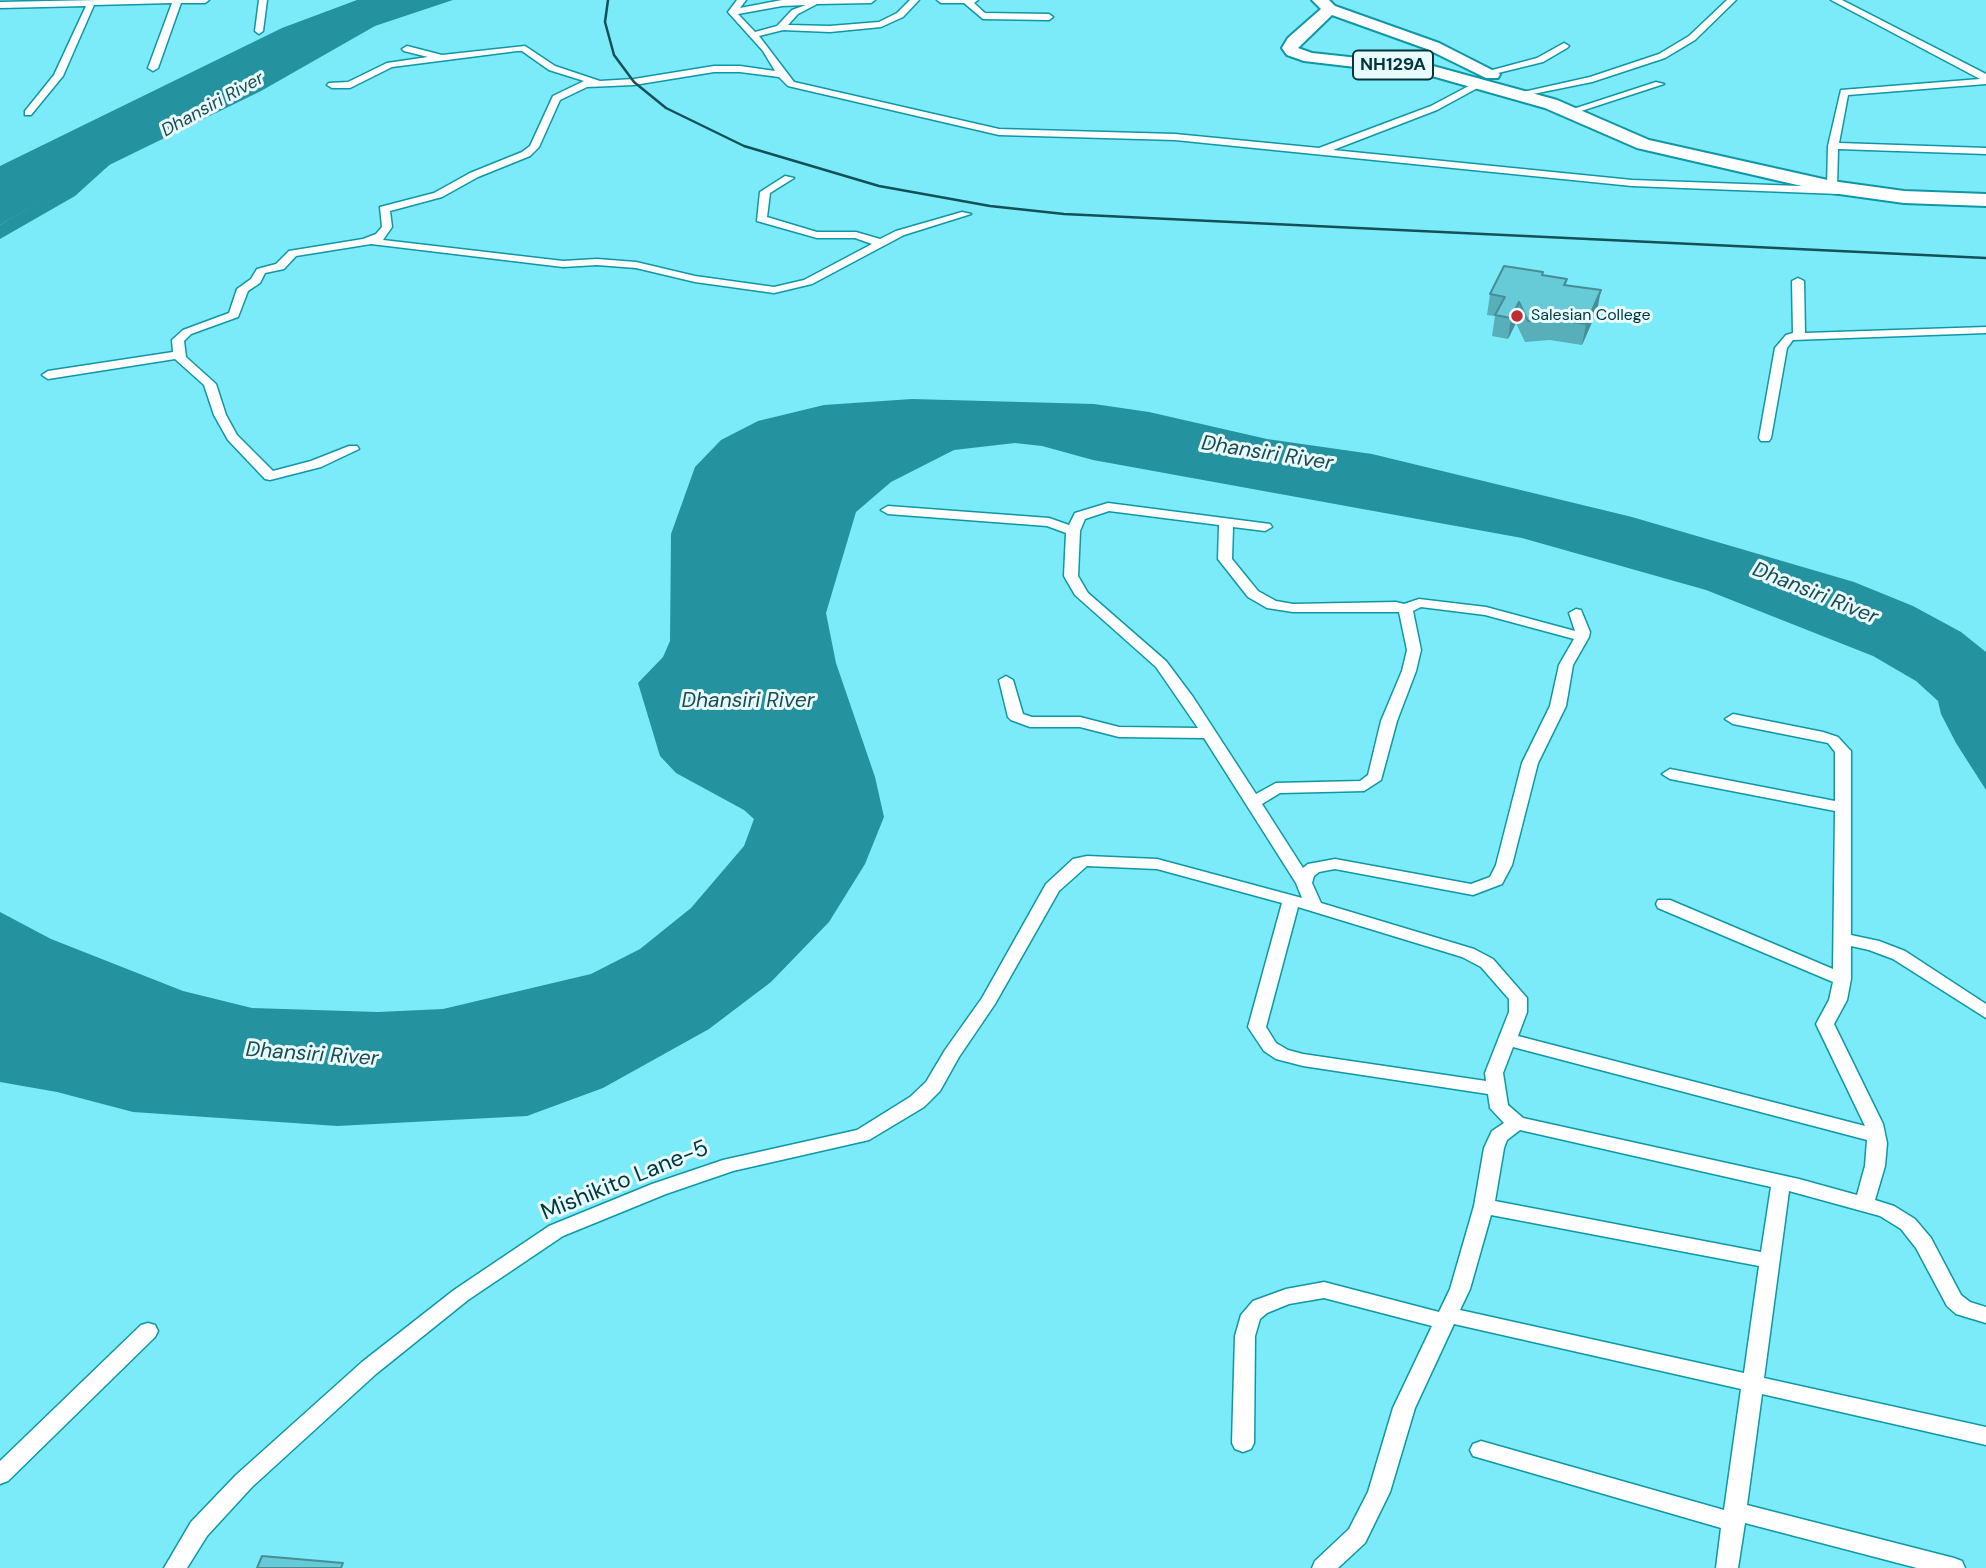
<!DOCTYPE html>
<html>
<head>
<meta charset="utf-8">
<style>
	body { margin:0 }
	canvas { display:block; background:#7beaf9 }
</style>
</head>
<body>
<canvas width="1986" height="1568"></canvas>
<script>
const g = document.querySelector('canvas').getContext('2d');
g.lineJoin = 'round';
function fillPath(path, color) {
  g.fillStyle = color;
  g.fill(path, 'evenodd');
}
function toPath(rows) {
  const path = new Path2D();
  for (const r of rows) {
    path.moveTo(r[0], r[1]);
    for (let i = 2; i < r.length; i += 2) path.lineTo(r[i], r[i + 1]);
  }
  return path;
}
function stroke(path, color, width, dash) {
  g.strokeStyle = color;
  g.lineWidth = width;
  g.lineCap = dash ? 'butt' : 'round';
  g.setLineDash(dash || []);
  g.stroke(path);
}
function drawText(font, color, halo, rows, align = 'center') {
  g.font = font + ' "DM Sans",sans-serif';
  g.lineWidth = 6;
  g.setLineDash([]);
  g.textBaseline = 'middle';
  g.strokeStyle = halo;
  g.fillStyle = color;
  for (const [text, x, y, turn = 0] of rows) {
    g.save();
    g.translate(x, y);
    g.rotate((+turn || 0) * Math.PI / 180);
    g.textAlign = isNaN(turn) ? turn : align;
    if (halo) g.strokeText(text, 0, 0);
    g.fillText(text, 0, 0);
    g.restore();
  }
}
const water = toPath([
	[357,0,453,0,375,26,261,91,64,187,0,225,0,166,282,28],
	[912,399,1094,404,1149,412,1267,439,1372,454,1632,517,1854,582,1913,606,1961,632,1986,652,1986,790,1956,743,1941,714,1938,701,1916,681,1873,656,1706,590,1522,538,1093,460,1042,446,1015,443,954,450,891,482,856,512,826,613,836,663,875,777,884,817,865,864,829,922,771,982,709,1029,603,1088,527,1116,337,1126,133,1112,57,1092,0,1082,0,912,51,939,183,991,252,1008,378,1012,443,1009,591,974,640,949,691,908,744,846,754,819,744,810,676,773,660,756,638,683,663,657,670,641,671,534,695,467,721,440,758,421,824,405]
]);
const river = toPath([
	[110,150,116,151,119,155,116,159,75,196,0,239,0,225,61,188,104,151,110,150]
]);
const street = toPath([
	[99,0,209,0,205,3,181,3,158,68,153,71,148,68,172,3,94,5,63,76,31,115,25,115,25,111,54,75,86,6,0,8,0,2,99,0],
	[259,0,267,0,263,31,259,34,255,31,259,0],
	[737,0,746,0,740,8,782,0,875,0,871,3,817,4,798,14,788,25,830,26,879,22,897,13,910,0,919,0,903,17,881,27,830,32,783,30,759,36,794,82,999,129,1175,134,1319,148,1431,106,1480,80,1483,81,1483,85,1437,110,1333,150,1632,180,1827,187,1828,146,1841,90,1980,79,1831,0,1842,0,1986,74,1986,84,1848,95,1839,143,1986,148,1986,154,1838,149,1837,188,1844,191,1839,194,1632,186,1175,140,999,135,788,86,779,77,740,72,714,72,634,85,587,87,560,100,539,147,530,156,478,177,442,197,390,211,392,227,383,240,563,261,597,259,636,262,695,276,774,287,804,280,872,244,855,238,817,238,757,221,760,192,785,176,794,178,770,193,767,217,817,232,856,232,880,239,896,231,962,212,971,214,904,235,812,284,774,293,695,282,636,268,597,265,563,267,371,244,296,256,284,269,265,273,260,283,248,291,238,317,191,334,184,341,186,357,216,384,226,415,237,435,273,471,311,461,349,446,357,446,359,449,321,467,270,480,265,479,228,440,214,415,204,385,175,359,48,379,42,375,48,371,173,352,172,340,183,330,229,313,237,289,251,279,257,269,276,264,289,251,363,239,376,234,382,227,380,207,434,193,470,173,522,152,530,146,553,96,584,81,549,70,522,51,517,51,392,67,350,88,332,88,327,85,329,83,348,82,387,63,428,57,404,51,402,49,407,46,442,55,525,46,555,66,600,81,634,79,714,66,740,66,775,71,763,51,728,12,737,0],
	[806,5,792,10,777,26,755,32,738,14,782,6,806,5],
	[937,0,978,0,974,3,985,13,1049,14,1053,17,1049,20,983,19,964,3,941,3,937,0],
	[1727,0,1736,0,1695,40,1665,58,1592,82,1528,95,1523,92,1590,77,1659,54,1689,36,1727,0],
	[1564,43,1569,46,1567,48,1543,62,1490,75,1485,72,1537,58,1564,43],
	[1656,82,1664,84,1572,114,1564,112,1656,82],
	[1798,278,1804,281,1805,333,1986,327,1986,333,1793,340,1787,348,1771,438,1769,441,1761,441,1759,438,1775,348,1786,335,1793,333,1792,281,1798,278],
	[1108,503,1270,524,1272,527,1265,531,1233,527,1232,559,1258,591,1276,601,1293,604,1396,602,1404,604,1419,599,1486,607,1575,631,1569,613,1576,609,1581,610,1590,632,1589,637,1573,665,1566,706,1538,763,1512,865,1502,884,1473,895,1335,869,1319,872,1314,876,1312,883,1321,903,1474,949,1493,959,1527,998,1527,1012,1518,1036,1865,1126,1816,1024,1829,1000,1833,982,1658,908,1656,904,1658,900,1670,900,1833,969,1835,811,1670,779,1662,774,1670,769,1835,801,1835,752,1828,743,1733,724,1725,719,1733,714,1823,732,1838,737,1848,748,1851,751,1851,935,1879,941,1905,951,1986,1004,1986,1018,1893,959,1869,950,1851,946,1851,979,1847,1000,1834,1024,1883,1124,1887,1143,1885,1166,1875,1200,1894,1206,1915,1219,1931,1238,1961,1295,1970,1302,1986,1307,1986,1323,1956,1314,1947,1306,1916,1248,1901,1229,1880,1216,1789,1191,1764,1378,1986,1427,1986,1445,1762,1394,1747,1505,1954,1558,1962,1561,1965,1568,1917,1568,1745,1523,1738,1568,1716,1568,1721,1528,1473,1456,1470,1450,1473,1444,1481,1441,1724,1510,1741,1389,1454,1324,1415,1408,1390,1492,1365,1543,1338,1568,1312,1568,1315,1561,1349,1529,1368,1492,1393,1408,1432,1326,1324,1298,1289,1304,1267,1313,1260,1319,1255,1336,1254,1443,1251,1449,1243,1452,1235,1449,1232,1443,1235,1336,1241,1315,1253,1301,1286,1289,1324,1282,1439,1312,1450,1289,1474,1206,1484,1148,1492,1131,1504,1123,1490,1108,1488,1094,1303,1066,1276,1059,1264,1051,1248,1027,1282,903,1157,869,1087,866,1059,891,995,1004,959,1057,940,1091,924,1107,869,1140,733,1171,666,1194,563,1236,468,1300,376,1374,252,1487,207,1536,187,1568,164,1568,191,1522,236,1475,362,1362,454,1290,549,1226,652,1184,723,1160,857,1130,910,1097,926,1082,945,1050,982,998,1046,884,1073,859,1087,856,1157,859,1302,898,1296,883,1204,738,1119,737,1080,727,1030,727,1011,720,1008,717,999,680,1006,676,1013,680,1023,714,1032,717,1080,717,1119,727,1198,728,1156,667,1075,595,1064,576,1066,533,1047,526,888,514,881,510,888,506,1049,518,1069,525,1075,513,1108,503],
	[1109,511,1219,525,1218,559,1248,597,1267,608,1293,612,1399,612,1407,650,1402,671,1381,721,1368,775,1360,781,1276,783,1256,794,1193,697,1166,661,1088,593,1078,576,1080,531,1085,519,1109,511],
	[1421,607,1485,615,1574,639,1559,665,1550,706,1522,763,1496,865,1490,877,1471,884,1335,859,1308,864,1303,868,1262,804,1280,793,1364,791,1381,780,1397,721,1416,671,1421,650,1413,611,1421,607],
	[1298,907,1462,957,1481,967,1509,999,1509,1012,1485,1073,1486,1081,1303,1054,1288,1050,1276,1043,1266,1027,1298,907],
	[1513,1047,1867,1140,1865,1166,1857,1195,1799,1179,1523,1118,1508,1105,1503,1073,1513,1047],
	[1520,1130,1771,1187,1761,1252,1495,1201,1504,1148,1507,1140,1520,1130],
	[1491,1215,1759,1266,1744,1373,1460,1310,1470,1289,1491,1215],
	[148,1323,155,1325,158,1331,155,1337,8,1481,0,1484,0,1461,141,1325,148,1323]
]);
const highway = toPath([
	[1312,0,1329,0,1335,6,1439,43,1500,74,1498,78,1486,78,1427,49,1332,15,1298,48,1312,53,1433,66,1557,100,1649,140,1832,181,1904,191,1986,194,1986,206,1904,203,1832,193,1637,148,1545,108,1432,76,1304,61,1287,55,1282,48,1288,38,1321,9,1312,0]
]);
const rail = toPath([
	[608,0,605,22,614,55,634,82,666,108,744,146,879,186,990,206,1064,214,1986,258]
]);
const wall = toPath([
	[1543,275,1567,279,1566,285,1597,311,1582,345,1550,340,1525,342,1516,323,1508,339,1492,336,1495,316,1487,315,1490,294]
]);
const shadedWall = toPath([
	[1601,290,1597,311,1582,345,1586,324],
	[1519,302,1516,323,1508,339,1511,318]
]);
const building = toPath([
	[1504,266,1543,272,1542,275,1567,279,1564,285,1601,290,1586,324,1553,319,1528,321,1519,302,1511,318,1495,315,1505,297,1490,294,1504,266],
	[262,1556,343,1563,341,1568,257,1568,262,1556]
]);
const markers = [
	[1517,316,7,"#bd2e2c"]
];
const farPoinames = [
	["Salesian College",1531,316]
];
const shields = [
	[1393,65,80]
];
const shieldNames = [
	["NH129A",1393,65]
];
const farWaternames = [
	["Dhansiri River",213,105,-29]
];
const waterNames = [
	["Dhansiri River",1267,454,9],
	["Dhansiri River",1815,594,22],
	["Dhansiri River",748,701],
	["Dhansiri River",312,1055,4]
];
const nearStreetnames = [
	["Mishikito Lane-5",625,1181,-22]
];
fillPath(water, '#25939f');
fillPath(river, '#25939f');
stroke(street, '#0f97a5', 3);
stroke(highway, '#0f97a5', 4);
fillPath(street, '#fff');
fillPath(highway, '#fff');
stroke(rail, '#135159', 2.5);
fillPath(wall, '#58aeb9');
fillPath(shadedWall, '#478d96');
fillPath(building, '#66cad7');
stroke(building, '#478d96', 2);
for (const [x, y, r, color] of markers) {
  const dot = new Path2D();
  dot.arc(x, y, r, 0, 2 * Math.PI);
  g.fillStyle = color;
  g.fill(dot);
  stroke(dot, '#e8fcff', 2.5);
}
drawText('16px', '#01363c', '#e8fcff', farPoinames, 'left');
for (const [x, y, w] of shields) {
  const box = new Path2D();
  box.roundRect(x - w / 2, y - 14.5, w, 29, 5);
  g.fillStyle = '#e8fcff';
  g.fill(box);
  stroke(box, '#01363c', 2);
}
drawText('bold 18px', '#01363c', null, shieldNames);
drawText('italic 18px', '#1c4a4f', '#e8fcff', farWaternames);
drawText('italic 21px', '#1c4a4f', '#e8fcff', waterNames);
drawText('23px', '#01363c', '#e8fcff', nearStreetnames);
</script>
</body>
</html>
